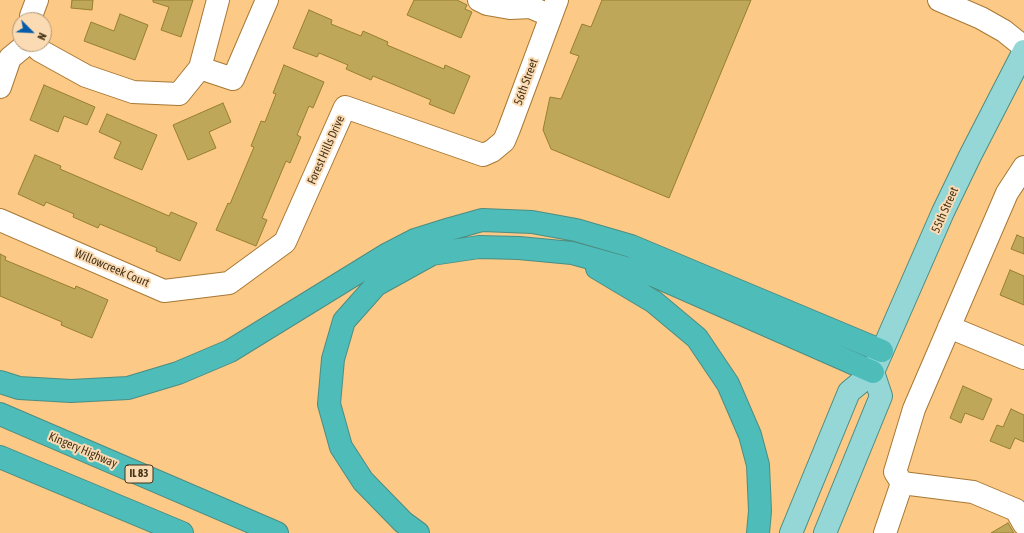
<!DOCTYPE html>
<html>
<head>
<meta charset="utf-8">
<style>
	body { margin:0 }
	#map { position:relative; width:1024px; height:533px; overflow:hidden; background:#fdc987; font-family:"Asap Condensed",sans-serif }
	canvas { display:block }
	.north { position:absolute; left:12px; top:12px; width:40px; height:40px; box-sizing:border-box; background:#fadbb4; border:1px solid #b29875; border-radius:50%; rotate:114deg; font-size:11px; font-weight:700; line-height:16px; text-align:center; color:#473317 }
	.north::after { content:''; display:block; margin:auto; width:14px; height:18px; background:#055caa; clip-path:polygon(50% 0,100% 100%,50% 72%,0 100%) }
</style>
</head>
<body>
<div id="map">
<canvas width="1024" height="533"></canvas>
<div class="north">N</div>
</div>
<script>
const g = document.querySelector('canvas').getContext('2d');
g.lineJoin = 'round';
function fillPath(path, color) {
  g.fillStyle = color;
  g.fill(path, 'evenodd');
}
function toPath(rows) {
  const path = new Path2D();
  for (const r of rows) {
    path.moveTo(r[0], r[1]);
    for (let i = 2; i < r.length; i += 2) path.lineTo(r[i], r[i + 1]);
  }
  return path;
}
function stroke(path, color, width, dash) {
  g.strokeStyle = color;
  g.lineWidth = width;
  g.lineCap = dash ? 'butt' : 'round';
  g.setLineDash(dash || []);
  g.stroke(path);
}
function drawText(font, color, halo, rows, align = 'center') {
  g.font = font + ' "Asap Condensed",sans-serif';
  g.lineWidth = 4;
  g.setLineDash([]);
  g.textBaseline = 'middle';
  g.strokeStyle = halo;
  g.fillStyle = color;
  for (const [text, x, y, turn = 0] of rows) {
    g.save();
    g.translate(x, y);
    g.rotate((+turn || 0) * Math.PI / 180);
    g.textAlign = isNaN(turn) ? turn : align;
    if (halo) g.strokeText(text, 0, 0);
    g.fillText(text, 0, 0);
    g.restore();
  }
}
const building = toPath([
	[72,0,93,0,92,10,71,8,72,0],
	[153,0,193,0,181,37,161,30,169,7,153,2,153,0],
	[414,0,457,0,467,5,465,9,472,12,461,38,407,15,414,0],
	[602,0,751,0,669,198,551,149,543,130,550,97,561,99,579,56,570,53,582,24,591,27,602,0],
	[309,10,332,20,331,24,361,36,363,31,388,42,387,45,444,69,445,65,470,76,454,114,429,104,431,100,373,76,371,80,346,69,348,65,319,53,317,57,293,48,309,10],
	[120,14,148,25,135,60,84,41,91,22,114,31,120,14],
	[284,65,324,82,313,108,309,106,297,135,301,137,290,163,286,161,262,218,267,220,256,246,216,230,228,203,230,204,254,147,251,146,261,121,265,122,276,94,273,93,284,65],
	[44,85,95,107,87,125,64,116,58,132,30,120,44,85],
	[223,103,231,122,209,132,216,148,188,160,173,125,223,103],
	[107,114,157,135,142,170,114,158,121,142,99,132,107,114],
	[35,155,61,166,60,169,169,216,171,212,197,223,180,261,156,251,157,248,100,224,98,228,73,217,74,214,46,202,44,206,18,194,35,155],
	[1017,235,1024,238,1024,254,1011,249,1017,235],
	[0,254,6,257,5,260,75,289,76,286,108,300,92,338,61,325,62,322,0,296,0,254],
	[1010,270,1024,276,1024,305,1000,295,1010,270],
	[963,386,992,399,983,420,965,413,961,423,950,418,963,386],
	[1011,409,1024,415,1024,442,1015,438,1010,449,990,441,997,425,1003,427,1011,409],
	[1008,523,1014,533,991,533,1008,523]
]);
const minor = toPath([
	[479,0,487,4,510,8,530,7,551,16],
	[939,0,981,18,1004,31,1024,47],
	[32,20,31,16,37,0],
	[37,44,39,50,86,76,133,92,179,94,200,68,218,0],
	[200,68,233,79,267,0],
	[0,87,10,58,27,44],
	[1024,167,1007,193,914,409,895,472,902,483,973,492,1016,510,1024,524],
	[0,220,164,291,229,283,285,242,345,107,483,155,492,151,504,141,509,129,557,0],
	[949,327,1024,358],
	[885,533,902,483]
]);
const major = toPath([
	[791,533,849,392,873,372,943,212,970,156,1024,51],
	[825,533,881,396,873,372]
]);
const highway = toPath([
	[597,268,654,302,697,338,728,384,750,435,758,465,760,511,758,533],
	[0,382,19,388,71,391,128,388,178,373,230,351,386,255,415,240,450,229,482,220,532,222,576,230,631,246,882,351],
	[0,414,277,533],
	[0,457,182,533],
	[418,533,403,522,363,481,341,447,329,404,333,359,344,321,376,285,432,254,479,247,519,248,572,253,655,276,873,372]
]);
const shields = [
	[139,474,28]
];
const shieldNames = [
	["IL 83",139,474]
];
const streetNames = [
	["56th Street",526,82,-70],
	["Forest Hills Drive",326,150,-66],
	["55th Street",945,210,-66],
	["Willowcreek Court",112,268,23],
	["Kingery Highway",83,450,23]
];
fillPath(building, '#bea758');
stroke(building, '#967f2f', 1);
stroke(minor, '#a77834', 24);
stroke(major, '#4c8d81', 24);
stroke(highway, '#4c8d81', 24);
stroke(minor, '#fff', 22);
stroke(major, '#95d7d6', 22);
stroke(highway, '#4ebdba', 22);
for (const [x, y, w] of shields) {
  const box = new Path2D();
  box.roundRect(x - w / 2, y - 9, w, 18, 3);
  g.fillStyle = '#fadbb4';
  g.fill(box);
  stroke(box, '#473317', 1);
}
drawText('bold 11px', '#473317', null, shieldNames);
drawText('12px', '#473317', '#fadbb4', streetNames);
</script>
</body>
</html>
